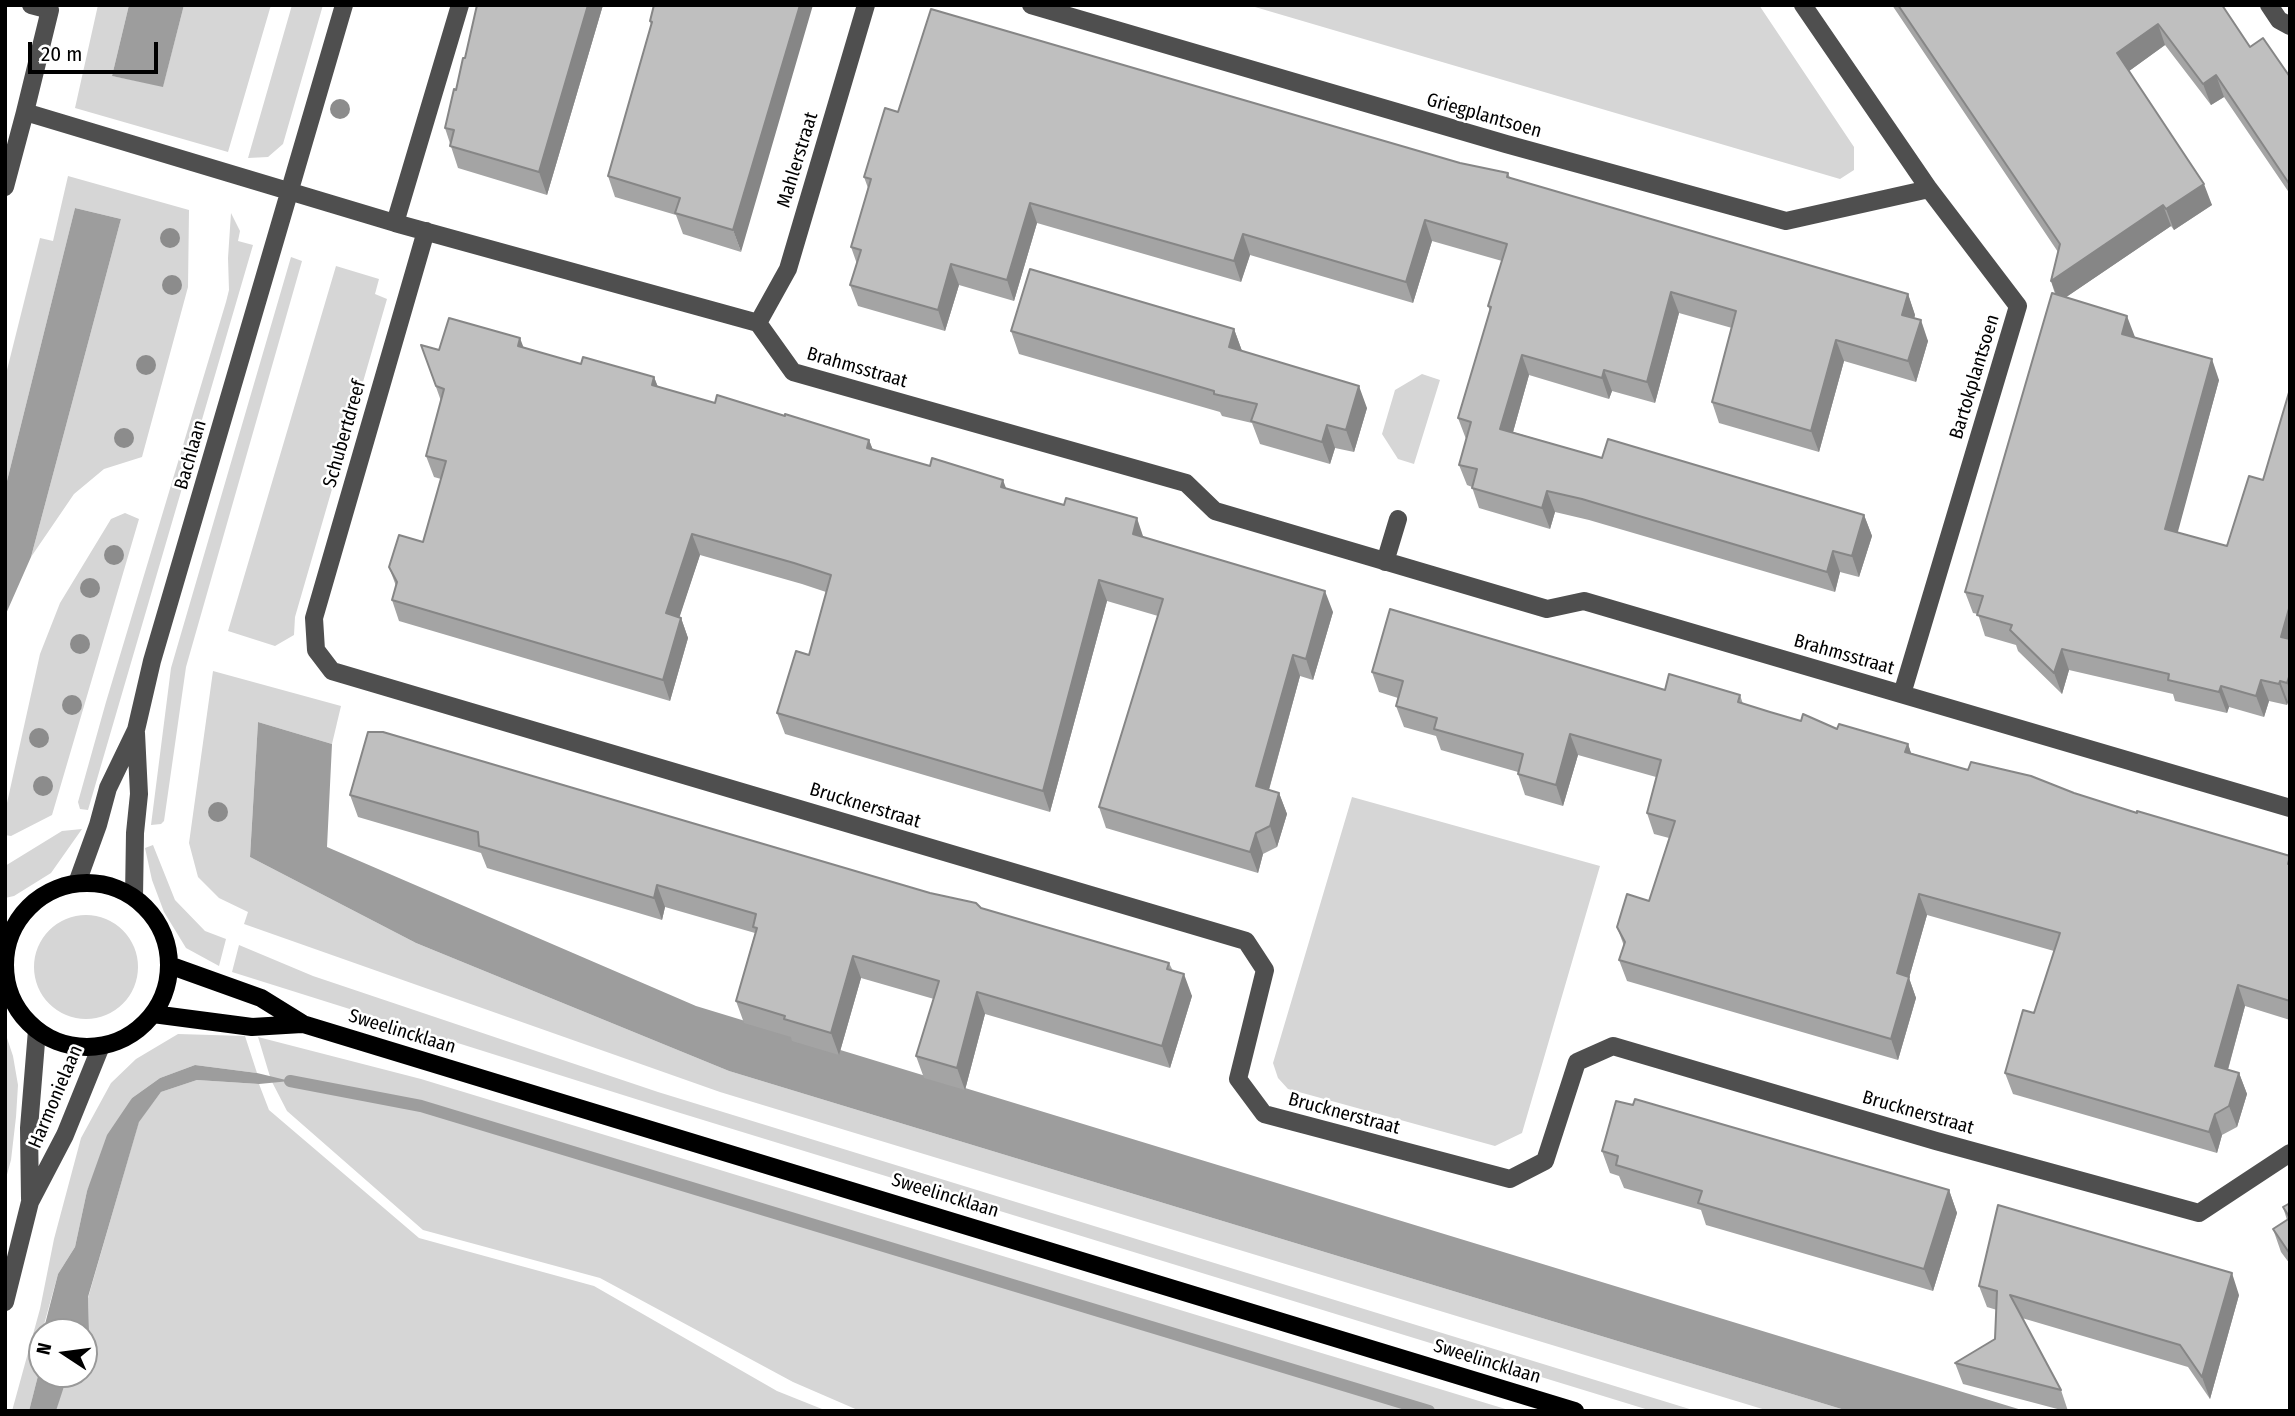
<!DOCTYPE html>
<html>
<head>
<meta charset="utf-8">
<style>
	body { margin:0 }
	#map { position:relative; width:2295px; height:1416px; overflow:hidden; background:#fff; font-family:"Fira Sans Condensed",sans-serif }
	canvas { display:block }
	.frame { position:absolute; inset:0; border:7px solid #000; pointer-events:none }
	.north { position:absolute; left:28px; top:1318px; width:70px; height:70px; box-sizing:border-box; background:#fff; border:2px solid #999; border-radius:50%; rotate:283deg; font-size:19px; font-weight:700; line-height:28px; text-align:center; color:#000 }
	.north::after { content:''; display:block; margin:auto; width:24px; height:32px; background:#000; clip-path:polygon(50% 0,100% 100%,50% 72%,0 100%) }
	.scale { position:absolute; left:28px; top:42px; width:130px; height:32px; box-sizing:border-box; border:4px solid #000; border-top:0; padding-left:9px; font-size:21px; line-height:24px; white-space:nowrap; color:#000; -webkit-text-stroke:5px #fff; paint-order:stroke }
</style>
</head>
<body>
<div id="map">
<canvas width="2295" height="1416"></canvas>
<div class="frame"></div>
<div class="north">N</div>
<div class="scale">20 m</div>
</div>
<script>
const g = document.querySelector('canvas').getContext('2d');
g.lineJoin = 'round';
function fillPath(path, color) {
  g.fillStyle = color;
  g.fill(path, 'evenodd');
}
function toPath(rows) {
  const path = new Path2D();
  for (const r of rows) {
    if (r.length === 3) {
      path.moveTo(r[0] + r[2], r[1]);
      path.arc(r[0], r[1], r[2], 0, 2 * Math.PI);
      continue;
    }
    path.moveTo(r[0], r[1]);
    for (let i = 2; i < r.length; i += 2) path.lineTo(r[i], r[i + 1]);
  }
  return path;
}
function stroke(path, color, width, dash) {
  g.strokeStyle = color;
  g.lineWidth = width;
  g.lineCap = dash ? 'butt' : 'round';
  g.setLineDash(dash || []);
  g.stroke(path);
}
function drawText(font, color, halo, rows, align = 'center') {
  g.font = font + ' "Fira Sans Condensed",sans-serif';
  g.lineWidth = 5;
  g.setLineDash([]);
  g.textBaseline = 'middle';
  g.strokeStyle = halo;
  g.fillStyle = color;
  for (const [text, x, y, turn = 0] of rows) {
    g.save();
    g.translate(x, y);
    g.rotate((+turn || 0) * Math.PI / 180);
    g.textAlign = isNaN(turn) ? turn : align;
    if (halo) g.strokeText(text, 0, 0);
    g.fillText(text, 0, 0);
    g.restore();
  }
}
const green = toPath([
	[98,5,129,5,112,76,163,86,184,5,271,5,228,152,75,108],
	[292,5,323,5,283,144,268,157,248,158],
	[1257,5,1759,5,1854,147,1854,170,1840,179,1255,7],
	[68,176,189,210,188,287,142,457,104,469,74,494,31,557,121,219,75,208,5,489,5,378,40,238,53,241],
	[231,213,240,231,238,241,253,245,88,810,80,809,78,802,106,702,226,302,229,290,228,258],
	[291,257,302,261,186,667,164,821,161,824,151,825,171,668],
	[336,266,379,279,375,294,387,299,295,617,294,635,275,646,228,631],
	[1422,374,1440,380,1414,464,1398,459,1382,434,1395,390],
	[125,513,139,519,52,815,11,836,5,835,5,812,40,654,60,603,111,519],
	[213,671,341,706,332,744,258,722,250,857,416,943,729,1071,1848,1411,1769,1411,720,1092,244,924,248,912,219,898,198,877,189,843],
	[1352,797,1600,866,1522,1133,1495,1146,1288,1089,1278,1078,1273,1063],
	[82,829,51,873,14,896,5,898,5,866,62,831],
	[153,845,175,900,205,931,226,939,219,966,186,948,164,912,152,880,145,848],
	[86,967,52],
	[239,945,313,976,658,1092,1696,1411,1652,1411,677,1112,232,972],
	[5,1032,13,1056,18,1085,16,1117,11,1160,5,1182],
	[178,1034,245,1036,257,1073,195,1065,160,1078,132,1098,87,1191,75,1247,58,1274,42,1332,39,1346,42,1360,29,1411,12,1411,40,1309,54,1239,81,1138,111,1083,136,1059],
	[258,1037,421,1079,1512,1411,860,1411,793,1382,600,1278,423,1230,287,1111,271,1080],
	[197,1080,259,1084,269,1110,419,1238,594,1286,777,1391,827,1411,56,1411,63,1384,68,1374,84,1374,84,1341,89,1331,88,1298,139,1121,161,1092]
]);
const water = toPath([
	[129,5,184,5,163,87,112,76],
	[75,208,121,219,31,557,5,616,5,489],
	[258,722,332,744,327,847,696,1006,2025,1411,1848,1411,729,1071,416,943,250,857],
	[195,1065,257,1073,290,1081,259,1084,197,1080,161,1092,139,1122,88,1297,89,1331,84,1341,84,1332,43,1332,58,1274,75,1247,87,1191,107,1135,132,1098,160,1078],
	[42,1336,42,1374,68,1374,56,1411,29,1411,42,1360,39,1346]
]);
const stream = toPath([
	[290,1081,421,1106,1429,1411]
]);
const minor = toPath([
	[31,5,50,10,25,112,395,223,758,323,793,372,1186,483,1215,511,1547,609,1584,601,2290,808],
	[1031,5,1506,144,1786,221,1929,189],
	[1803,5,1929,189,2018,306,1902,694],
	[2269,5,2279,20,2290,26],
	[5,187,25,112],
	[395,223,460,5],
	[426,231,314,618,316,650,332,671,1246,941,1265,970,1238,1079,1264,1114,1510,1179,1545,1161,1577,1062,1613,1046,1936,1141,2199,1213,2290,1153],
	[758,323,788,269,866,5],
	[1385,562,1398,519],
	[77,883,98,825,108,788,136,730,152,661,344,5],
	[134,897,135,833,139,794,136,733],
	[30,1199,29,1128,37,1030],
	[5,1302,30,1202,65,1135,101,1046]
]);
const major = toPath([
	[87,965,82],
	[169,965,261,998,303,1024,1575,1411],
	[153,1014,252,1027,302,1024]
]);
const trees = [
	[340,109],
	[170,238],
	[172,285],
	[146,365],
	[124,438],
	[114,555],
	[90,588],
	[80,644],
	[72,705],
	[39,738],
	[43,786],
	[218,812]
];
const wall = toPath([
	[603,5,547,195,458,168,445,128,465,58],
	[654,5,741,252,683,234,676,215,615,197,608,176,651,25,650,21],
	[1892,5,2222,5,2250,47,2290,77,2290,194,2224,97,2211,105,2165,45,2129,71,2212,205,2174,230,2171,226,2066,297,2135,338,2219,380,2177,532,2227,546,2263,480,2290,389,2290,703,2288,702,2287,705,2269,701,2264,717,2229,707,2227,713,2175,701,2173,694,2069,670,2062,694,2018,651,2016,645,1985,636,1978,614,1973,613,1965,592,2055,294,2051,281,2058,252],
	[898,112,1460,163,1508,173,1510,178,1908,294,1915,315,1914,318,1928,341,1916,382,1844,361,1819,452,1719,423,1712,402,1732,328,1679,313,1655,403,1612,391,1609,399,1529,375,1513,432,1602,458,1864,515,1872,536,1859,577,1840,572,1835,592,1589,520,1555,512,1550,529,1479,508,1472,487,1467,485,1459,465,1466,439,1458,418,1490,311,1488,306,1502,261,1432,241,1413,303,1250,255,1241,282,1037,223,1014,301,959,285,945,331,858,306,850,285,857,264,851,247,868,188,864,177],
	[1234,329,1242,351,1367,408,1354,452,1335,448,1330,464,1260,444,1252,423,1222,416,1220,412,1019,354,1011,331],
	[421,345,439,350,523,347,581,364,654,377,658,387,715,403,869,440,873,450,1007,489,1144,537,1333,612,1313,680,1300,676,1269,790,1279,793,1287,814,1277,847,1263,854,1258,873,1106,828,1099,807,1158,616,1107,601,1050,812,785,734,777,713,809,655,826,592,802,584,700,555,679,617,681,618,688,638,670,701,399,621,392,600,396,586,389,567,423,542,441,479,434,477,426,456,441,401],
	[1372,672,1665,690,1740,695,1743,704,1801,721,1908,744,1911,753,1968,770,2074,793,2137,813,2290,856,2290,1020,2245,1006,2228,1070,2239,1073,2247,1094,2237,1127,2222,1135,2217,1153,2013,1094,2005,1073,2034,1013,2054,951,1927,915,1909,978,1916,998,1898,1060,1627,981,1619,960,1624,946,1617,927,1649,901,1669,838,1654,834,1647,813,1656,777,1578,755,1563,806,1525,795,1518,774,1518,772,1441,750,1436,736,1404,727,1396,706,1398,698,1379,692],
	[350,795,981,908,1169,963,1173,971,1192,996,1170,1068,985,1014,965,1090,924,1078,916,1056,934,999,861,978,839,1055,792,1041,791,1037,744,1023,736,1001,755,933,665,907,662,920,487,868,481,853,358,817],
	[1602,1151,1949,1190,1957,1213,1933,1291,1706,1225,1701,1210,1624,1188,1619,1176,1610,1173],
	[2290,1203,2290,1264,2281,1252,2273,1229,2287,1220,2283,1207],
	[1979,1286,2239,1295,2210,1399,2188,1367,2022,1318,2061,1390,2068,1411,2065,1411,1963,1384,1955,1363,1995,1339,1997,1310,1987,1307]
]);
const shadedWall = toPath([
	[588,5,603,5,547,195,539,172],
	[800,5,813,5,741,252,733,230],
	[2158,24,2165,45,2125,74,2117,53],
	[2216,75,2224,97,2211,105,2203,84],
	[2204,184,2212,205,2174,230,2166,209],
	[1030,203,1037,223,1014,301,1007,280],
	[2163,205,2171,226,2059,302,2051,281],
	[1425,220,1432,241,1413,303,1406,282],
	[1243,234,1250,255,1241,282,1234,261],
	[951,264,959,285,945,331,938,310],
	[1671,292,1679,313,1655,403,1647,382],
	[1908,294,1915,315,1910,336,1902,315],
	[2127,316,2135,337,2130,355,2122,334],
	[1921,320,1928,341,1916,382,1908,361],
	[1234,329,1242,351,1229,347],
	[520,338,528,359,518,346],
	[1836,340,1844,361,1819,452,1811,431],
	[1522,355,1529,375,1508,450,1500,429],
	[2212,359,2219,380,2173,550,2165,529],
	[1604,370,1612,391,1609,399,1602,378],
	[654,377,662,398,652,385],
	[1359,386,1367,408,1354,452,1346,430],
	[1327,425,1335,448,1330,464,1322,442],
	[869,440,877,461,867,448],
	[1003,480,1011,501,1001,487],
	[1547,491,1555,512,1550,529,1542,508],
	[1864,515,1872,536,1859,577,1852,556],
	[1137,518,1144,539,1133,534],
	[692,534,700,555,674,634,666,613],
	[1833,551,1840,572,1835,592,1827,572],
	[1099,580,1107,601,1050,812,1043,791],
	[1325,591,1333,612,1313,680,1306,659],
	[2290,605,2290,654,2281,637],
	[681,618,688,638,670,701,663,680],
	[2062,649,2069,670,2062,694,2054,673],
	[1293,655,1300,676,1264,807,1256,786],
	[2290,674,2290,691,2287,683],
	[2261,680,2269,701,2264,717,2256,696],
	[2280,681,2288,702,2287,705,2279,684],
	[2221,686,2229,707,2227,713,2219,692],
	[1570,734,1578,755,1563,806,1556,785],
	[1908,744,1915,765,1905,752],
	[1279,793,1287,814,1277,847,1270,826],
	[1256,833,1263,854,1258,873,1250,852],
	[657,885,665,907,662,920,654,898],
	[1919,894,1927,915,1909,978,1916,998,1898,1060,1891,1039,1897,973],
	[853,956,861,978,839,1055,831,1033],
	[1184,974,1192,996,1170,1068,1162,1046],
	[2238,985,2245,1006,2223,1087,2215,1066],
	[977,992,985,1014,965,1090,957,1068],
	[2239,1073,2247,1094,2237,1127,2229,1106],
	[2215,1114,2222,1135,2217,1153,2209,1132],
	[1949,1190,1957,1213,1933,1291,1924,1269],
	[2232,1273,2239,1295,2210,1399,2202,1377]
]);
const building = toPath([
	[477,5,588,5,539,172,450,146,454,130,445,128,454,89,456,90,463,58,465,58,477,5],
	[654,5,800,5,733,230,675,213,680,198,608,176,652,22,650,21,654,5],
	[1898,5,2222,5,2250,47,2263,38,2290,77,2290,185,2216,75,2203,84,2158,24,2117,53,2204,184,2166,209,2163,205,2051,281,2060,244,1898,5],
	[931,9,1460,163,1508,173,1507,177,1908,294,1902,315,1921,320,1908,361,1836,340,1811,431,1712,402,1736,311,1671,292,1647,382,1604,370,1602,378,1522,355,1500,429,1602,458,1608,439,1864,515,1852,556,1833,551,1827,572,1582,499,1547,491,1542,508,1472,488,1477,469,1459,465,1471,422,1458,418,1491,307,1488,306,1507,244,1425,220,1406,282,1243,234,1234,261,1030,203,1007,280,951,264,938,310,850,285,861,250,851,247,871,179,864,177,885,108,898,112,931,9],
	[1030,269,1234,329,1229,347,1359,386,1346,430,1327,425,1322,442,1251,421,1257,404,1214,394,1214,391,1011,331,1030,269],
	[2052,293,2127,316,2122,334,2212,359,2165,529,2227,546,2249,476,2263,480,2290,389,2290,605,2281,637,2290,639,2290,674,2287,683,2280,681,2279,684,2261,680,2256,696,2221,686,2219,692,2168,680,2169,674,2062,649,2054,673,2010,630,2012,625,1977,615,1983,596,1965,592,2052,293],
	[449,318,520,338,518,346,581,364,583,357,654,377,652,385,715,403,717,395,785,416,785,414,869,440,867,448,930,466,932,458,1003,480,1001,487,1064,505,1066,498,1137,518,1133,534,1325,591,1306,659,1293,655,1256,786,1279,793,1270,826,1256,833,1250,852,1099,807,1163,599,1099,580,1043,791,777,713,796,651,809,655,831,575,794,563,692,534,666,613,681,618,663,680,392,600,397,582,389,567,399,535,423,542,446,461,426,456,444,389,436,386,421,345,439,350,449,318],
	[1390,609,1665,690,1669,674,1740,695,1738,702,1770,712,1801,721,1803,714,1837,729,1839,724,1908,744,1905,752,1968,770,1971,762,2031,776,2074,793,2137,813,2137,811,2290,856,2288,864,2290,864,2290,1001,2238,985,2215,1066,2239,1073,2229,1106,2215,1114,2209,1132,2005,1073,2023,1010,2034,1013,2060,933,1919,894,1897,973,1909,977,1891,1039,1619,960,1625,942,1617,927,1627,894,1649,901,1675,821,1647,813,1661,760,1570,734,1556,785,1518,774,1523,754,1434,729,1437,718,1396,706,1403,681,1372,672,1390,609],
	[368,732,383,732,930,893,976,903,981,908,1169,963,1167,969,1184,974,1162,1046,977,992,957,1068,916,1056,939,981,853,956,831,1033,784,1019,785,1016,736,1001,757,928,753,927,756,914,657,885,654,898,479,846,478,832,350,795,368,732],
	[1635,1099,1949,1190,1924,1269,1698,1203,1702,1191,1616,1165,1618,1156,1602,1151,1616,1101,1633,1105,1635,1099],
	[2290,1203,2290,1254,2273,1229,2290,1218,2283,1207,2290,1203],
	[1998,1205,2232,1273,2202,1377,2180,1345,2010,1295,2061,1390,1955,1363,1995,1339,1997,1291,1979,1286,1998,1205]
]);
const streetNames = [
	["Griegplantsoen",1484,116,16],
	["Mahlerstraat",798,160,-73],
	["Brahmsstraat",857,368,16],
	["Bartokplantsoen",1975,377,-73],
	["Schubertdreef",345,434,-74],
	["Bachlaan",191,455,-74],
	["Brahmsstraat",1844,655,16],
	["Brucknerstraat",865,806,17],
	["Sweelincklaan",402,1032,17],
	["Harmonielaan",56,1097,-67],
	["Brucknerstraat",1918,1113,16],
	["Brucknerstraat",1344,1114,15],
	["Sweelincklaan",945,1196,17],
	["Sweelincklaan",1487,1362,17]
];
fillPath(green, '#d6d6d6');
fillPath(water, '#9d9d9d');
stroke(stream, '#9d9d9d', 12);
stroke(minor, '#4f4f4f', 18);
stroke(major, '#000', 18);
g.fillStyle = '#8c8c8c';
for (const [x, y] of trees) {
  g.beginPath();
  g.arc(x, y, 10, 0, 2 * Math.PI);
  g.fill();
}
fillPath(wall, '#a4a4a4');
fillPath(shadedWall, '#868686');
fillPath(building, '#bfbfbf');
stroke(building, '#868686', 2);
drawText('19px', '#000', '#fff', streetNames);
</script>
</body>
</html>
